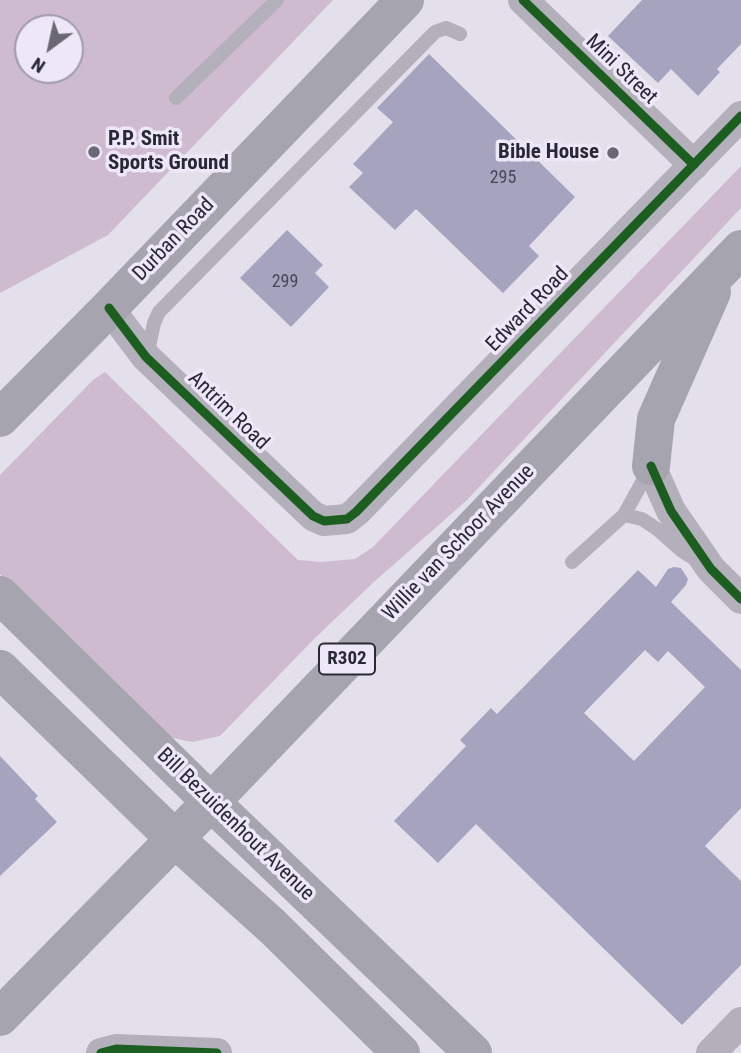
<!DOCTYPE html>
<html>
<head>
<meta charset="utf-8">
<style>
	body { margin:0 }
	#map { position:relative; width:741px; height:1053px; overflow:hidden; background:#e3e0eb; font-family:"Roboto Condensed",sans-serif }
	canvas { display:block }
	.north { position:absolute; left:14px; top:14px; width:70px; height:70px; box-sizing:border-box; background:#ede7f8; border:2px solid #9f9baa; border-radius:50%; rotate:213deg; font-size:19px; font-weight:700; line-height:28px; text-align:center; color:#292835 }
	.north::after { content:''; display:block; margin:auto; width:24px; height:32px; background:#6a6875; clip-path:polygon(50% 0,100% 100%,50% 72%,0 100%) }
</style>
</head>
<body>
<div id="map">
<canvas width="741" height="1053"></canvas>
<div class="north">N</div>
</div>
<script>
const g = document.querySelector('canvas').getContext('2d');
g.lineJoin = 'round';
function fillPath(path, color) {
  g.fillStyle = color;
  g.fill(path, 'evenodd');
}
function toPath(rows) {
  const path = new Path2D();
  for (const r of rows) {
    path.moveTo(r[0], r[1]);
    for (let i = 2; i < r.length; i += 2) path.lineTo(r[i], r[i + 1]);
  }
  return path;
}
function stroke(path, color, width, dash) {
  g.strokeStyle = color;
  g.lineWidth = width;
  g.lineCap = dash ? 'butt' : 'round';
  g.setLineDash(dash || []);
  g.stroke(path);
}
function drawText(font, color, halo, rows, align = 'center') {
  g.font = font + ' "Roboto Condensed",sans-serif';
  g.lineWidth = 7;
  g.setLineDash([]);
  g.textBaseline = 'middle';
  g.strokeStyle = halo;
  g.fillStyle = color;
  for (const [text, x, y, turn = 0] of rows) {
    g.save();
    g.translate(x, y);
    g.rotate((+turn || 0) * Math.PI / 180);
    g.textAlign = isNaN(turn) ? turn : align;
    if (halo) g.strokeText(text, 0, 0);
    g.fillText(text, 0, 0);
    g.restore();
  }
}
const green = toPath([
	[0,0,333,0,108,235,0,293],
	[28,28,70,28,70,70,28,70],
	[741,166,741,208,466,501,375,581,315,638,220,736,192,742,169,737,0,574,0,475,93,380,105,372,298,560,321,562,355,559,373,547]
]);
const building = toPath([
	[642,0,741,0,741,44,717,69,720,72,698,96,671,69,658,83,608,36],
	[429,54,575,197,529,246,539,256,503,293,416,209,395,230,349,187,363,173,353,164,393,122,377,108],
	[287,230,323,265,315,273,329,287,291,327,240,278],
	[674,567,681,568,688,579,686,585,671,602,741,670,741,808,705,846,741,881,741,965,682,1025,476,824,438,863,394,821,466,746,460,740,491,708,497,714,638,570,656,587,668,569],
	[645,650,658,662,668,651,705,687,634,761,584,713],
	[0,756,38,796,35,799,57,822,0,876]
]);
const service = toPath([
	[176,98,277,0],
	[147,356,154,323,159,312,435,32,446,28,460,34],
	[624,515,650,468],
	[572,562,624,515,642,519,657,529,682,551,695,559]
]);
const minor = toPath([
	[523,0,694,165],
	[109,308,146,357,313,516,324,521,347,519,356,512,741,116],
	[651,466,671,511,711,569,741,599],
	[101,1053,116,1049,217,1053],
	[711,1053,741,1022]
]);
const secondary = toPath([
	[0,595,211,802,473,1053],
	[0,669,174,838,273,927,401,1053]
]);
const primary = toPath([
	[0,418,109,308,405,0],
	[651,466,656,419,712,292],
	[0,1017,211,802,741,249]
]);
const cycleway = toPath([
	[523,0,694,165],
	[109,308,146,357,313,516,324,521,347,519,356,512,741,116],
	[651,466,671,511,711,569,741,599],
	[101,1053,116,1049,217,1053]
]);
const markers = [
	[94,152,7,"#6a6875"],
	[613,153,7,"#6a6875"]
];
const numberNames = [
	["295",503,178],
	["299",285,282]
];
const shields = [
	[347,659,56]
];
const shieldNames = [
	["R302",347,659]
];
const streetNames = [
	["Mini Street",621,70,44],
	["Durban Road",174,240,-46],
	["Edward Road",528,310,-46],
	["Antrim Road",228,411,44],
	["Willie van Schoor Avenue",459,543,-46],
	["Bill Bezuidenhout Avenue",235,825,44]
];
const poiNames = [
	["P.P. Smit",108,140],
	["Sports Ground",108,164],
	["Bible House",599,153,"right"]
];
fillPath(green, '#cfbbd0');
fillPath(building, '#a5a3be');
stroke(service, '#b3b0bb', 14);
stroke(minor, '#b3b0bb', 30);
stroke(secondary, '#a6a4af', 38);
stroke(primary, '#a6a4ae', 38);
stroke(cycleway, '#1b5e20', 9);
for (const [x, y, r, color] of markers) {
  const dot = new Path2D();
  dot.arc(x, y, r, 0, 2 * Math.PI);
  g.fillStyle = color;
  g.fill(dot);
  stroke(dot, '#ede7f8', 2.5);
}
drawText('18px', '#484757', null, numberNames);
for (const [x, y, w] of shields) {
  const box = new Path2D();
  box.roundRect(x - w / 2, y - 15.5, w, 31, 5);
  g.fillStyle = '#ede7f8';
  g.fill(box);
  stroke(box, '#292835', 2);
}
drawText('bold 19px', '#292835', null, shieldNames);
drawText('21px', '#292835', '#ede7f8', streetNames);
drawText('bold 21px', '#292835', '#ede7f8', poiNames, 'left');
</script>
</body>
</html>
